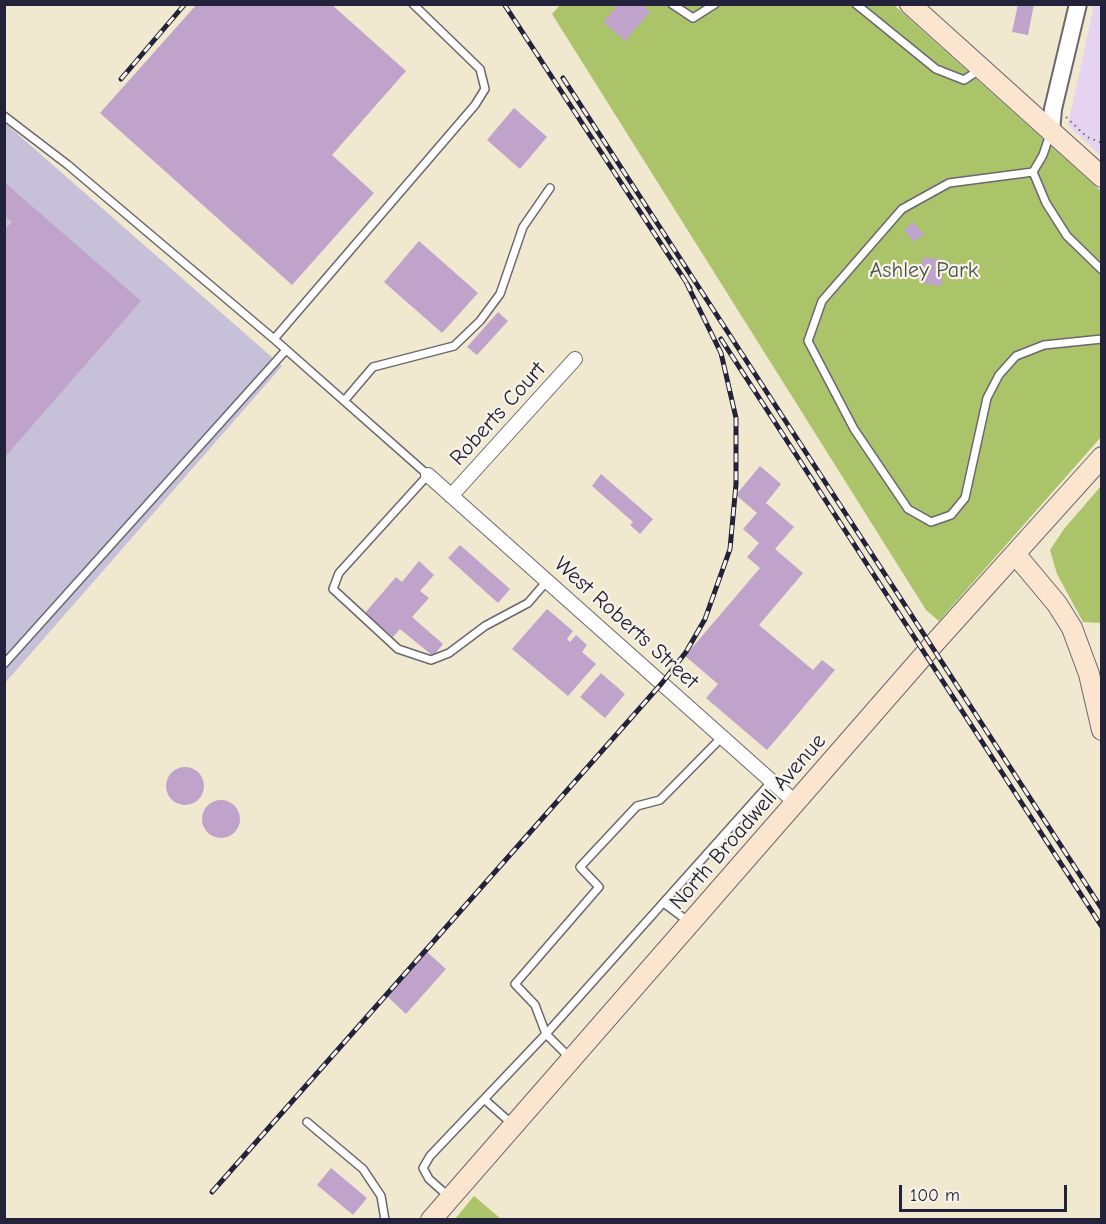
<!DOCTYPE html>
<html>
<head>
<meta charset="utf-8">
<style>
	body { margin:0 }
	#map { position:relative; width:1106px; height:1224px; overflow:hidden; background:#f1e8d0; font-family:"Comic Neue",sans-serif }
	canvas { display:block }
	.frame { position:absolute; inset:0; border:6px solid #22223b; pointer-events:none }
	.scale { position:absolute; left:899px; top:1185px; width:168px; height:27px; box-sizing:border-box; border:3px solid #22223b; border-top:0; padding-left:8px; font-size:18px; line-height:21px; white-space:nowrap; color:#22223b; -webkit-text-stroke:4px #f7f3e8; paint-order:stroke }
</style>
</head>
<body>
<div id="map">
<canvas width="1106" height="1224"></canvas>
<div class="frame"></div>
<div class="scale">100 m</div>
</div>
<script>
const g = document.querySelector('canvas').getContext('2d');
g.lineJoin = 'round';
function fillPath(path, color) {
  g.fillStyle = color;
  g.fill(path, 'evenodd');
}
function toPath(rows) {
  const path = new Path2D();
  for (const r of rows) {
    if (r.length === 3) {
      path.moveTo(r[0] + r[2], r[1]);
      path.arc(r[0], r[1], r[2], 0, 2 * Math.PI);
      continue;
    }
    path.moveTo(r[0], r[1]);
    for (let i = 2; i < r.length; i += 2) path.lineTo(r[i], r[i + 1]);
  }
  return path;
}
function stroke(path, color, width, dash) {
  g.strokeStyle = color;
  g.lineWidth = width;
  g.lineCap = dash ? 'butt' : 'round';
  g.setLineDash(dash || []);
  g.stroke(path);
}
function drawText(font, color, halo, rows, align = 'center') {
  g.font = font + ' "Comic Neue",sans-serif';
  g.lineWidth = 4.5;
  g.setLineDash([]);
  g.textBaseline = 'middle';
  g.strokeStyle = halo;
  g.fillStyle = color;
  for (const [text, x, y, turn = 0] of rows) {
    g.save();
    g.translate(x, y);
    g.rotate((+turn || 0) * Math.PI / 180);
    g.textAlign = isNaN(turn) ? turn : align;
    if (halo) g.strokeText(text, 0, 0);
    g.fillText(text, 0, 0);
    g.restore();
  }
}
const built = toPath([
	[1094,5,1102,5,1101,156,1068,125]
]);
const industrial = toPath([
	[5,123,282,366,5,683]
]);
const green = toPath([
	[561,4,894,5,1101,191,1101,437,939,621,926,610,552,14],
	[1101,486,1101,623,1083,622,1057,574,1050,550,1064,529],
	[474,1196,501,1219,455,1219]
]);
const building = toPath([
	[197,4,331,4,406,71,332,155,374,193,292,285,100,113],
	[619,4,642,4,650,12,625,41,603,22],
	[1018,4,1034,4,1028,35,1012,32],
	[514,108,547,137,520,169,487,140],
	[4,182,141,301,4,458,4,227,6,228,12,222,4,215],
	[913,222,924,234,914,242,904,230],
	[419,241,478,293,442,333,384,282],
	[923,257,945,260,941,286,919,283],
	[498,312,508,321,477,355,467,347],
	[760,466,781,484,766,503,794,527,775,549,803,573,759,625,813,670,822,660,835,670,767,750,706,698,718,684,685,656,760,568,747,557,759,543,743,529,757,513,736,495],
	[601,474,653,519,640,534,630,525,633,522,592,486],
	[460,545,510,589,498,603,448,558],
	[419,561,434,575,420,591,429,598,412,617,443,644,433,656,400,629,393,637,365,613,396,577,402,582],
	[547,609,573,631,567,639,570,642,576,635,587,645,582,652,596,664,568,696,512,649],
	[601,673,625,694,605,718,580,697],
	[185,786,19],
	[221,819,19],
	[427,952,446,969,406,1014,388,997],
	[331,1168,367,1198,353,1215,317,1185]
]);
const path = toPath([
	[1066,117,1087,137,1102,143]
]);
const service = toPath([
	[672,4,693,18,715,4],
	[856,4,936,69,964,80,979,70],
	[4,116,68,165,274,339,428,475,339,573,333,589,398,649,431,660,449,653,485,626,528,603,547,581],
	[1033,172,949,183,902,209,822,301,808,341,854,429,908,509,931,522,951,515,965,498,987,398,999,375,1016,356,1044,345,1102,339],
	[1033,172,1046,203,1067,236,1102,270],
	[1033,172,1043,155,1050,134],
	[274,339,475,105,485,89,480,69,413,4],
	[344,401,373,367,454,346,480,321,500,294,523,227,550,188],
	[4,664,286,350],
	[665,904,689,922],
	[570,1058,546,1034,535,1005,515,984,599,887,580,867,637,806,660,800,722,737],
	[484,1099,512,1124],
	[307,1122,363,1169,381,1196,385,1220],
	[448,1196,429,1179,423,1168,430,1156,546,1034,772,781]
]);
const minor = toPath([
	[428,475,796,803],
	[451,496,575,359]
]);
const tertiary = toPath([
	[1051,131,1053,109,1078,4]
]);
const secondary = toPath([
	[910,4,1102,177],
	[1016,555,1057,604,1072,628,1089,674,1102,730],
	[431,1220,931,647,1102,457]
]);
const rail = toPath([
	[504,4,690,288],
	[563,78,1102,909],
	[121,79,185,4],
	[721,339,1102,927],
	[212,1192,662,683,686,652,705,619,730,549,736,484,736,418,721,353,686,282]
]);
const parkNames = [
	["Ashley Park",924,271]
];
const streetNames = [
	["Roberts Court",498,414,-48],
	["West Roberts Street",626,623,42],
	["North Broadwell Avenue",748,822,-49]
];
fillPath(built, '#e5d3f1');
fillPath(industrial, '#c7c0d9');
fillPath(green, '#acc469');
fillPath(building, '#bfa3ca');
stroke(service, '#6a676f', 10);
stroke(minor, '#6a676f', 16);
stroke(tertiary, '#6a676f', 20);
stroke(secondary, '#6a676f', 22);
stroke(path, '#6a676f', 2, [1.5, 4.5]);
stroke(service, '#fff', 7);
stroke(minor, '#fff', 14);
stroke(tertiary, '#fff', 16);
stroke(secondary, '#fce5cf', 20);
stroke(rail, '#22223b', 5);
stroke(rail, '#f7f3e8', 3, [9]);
drawText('22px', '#4b5349', '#f7f3e8', parkNames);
drawText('22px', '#22223b', '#f7f3e8', streetNames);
</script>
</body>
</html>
